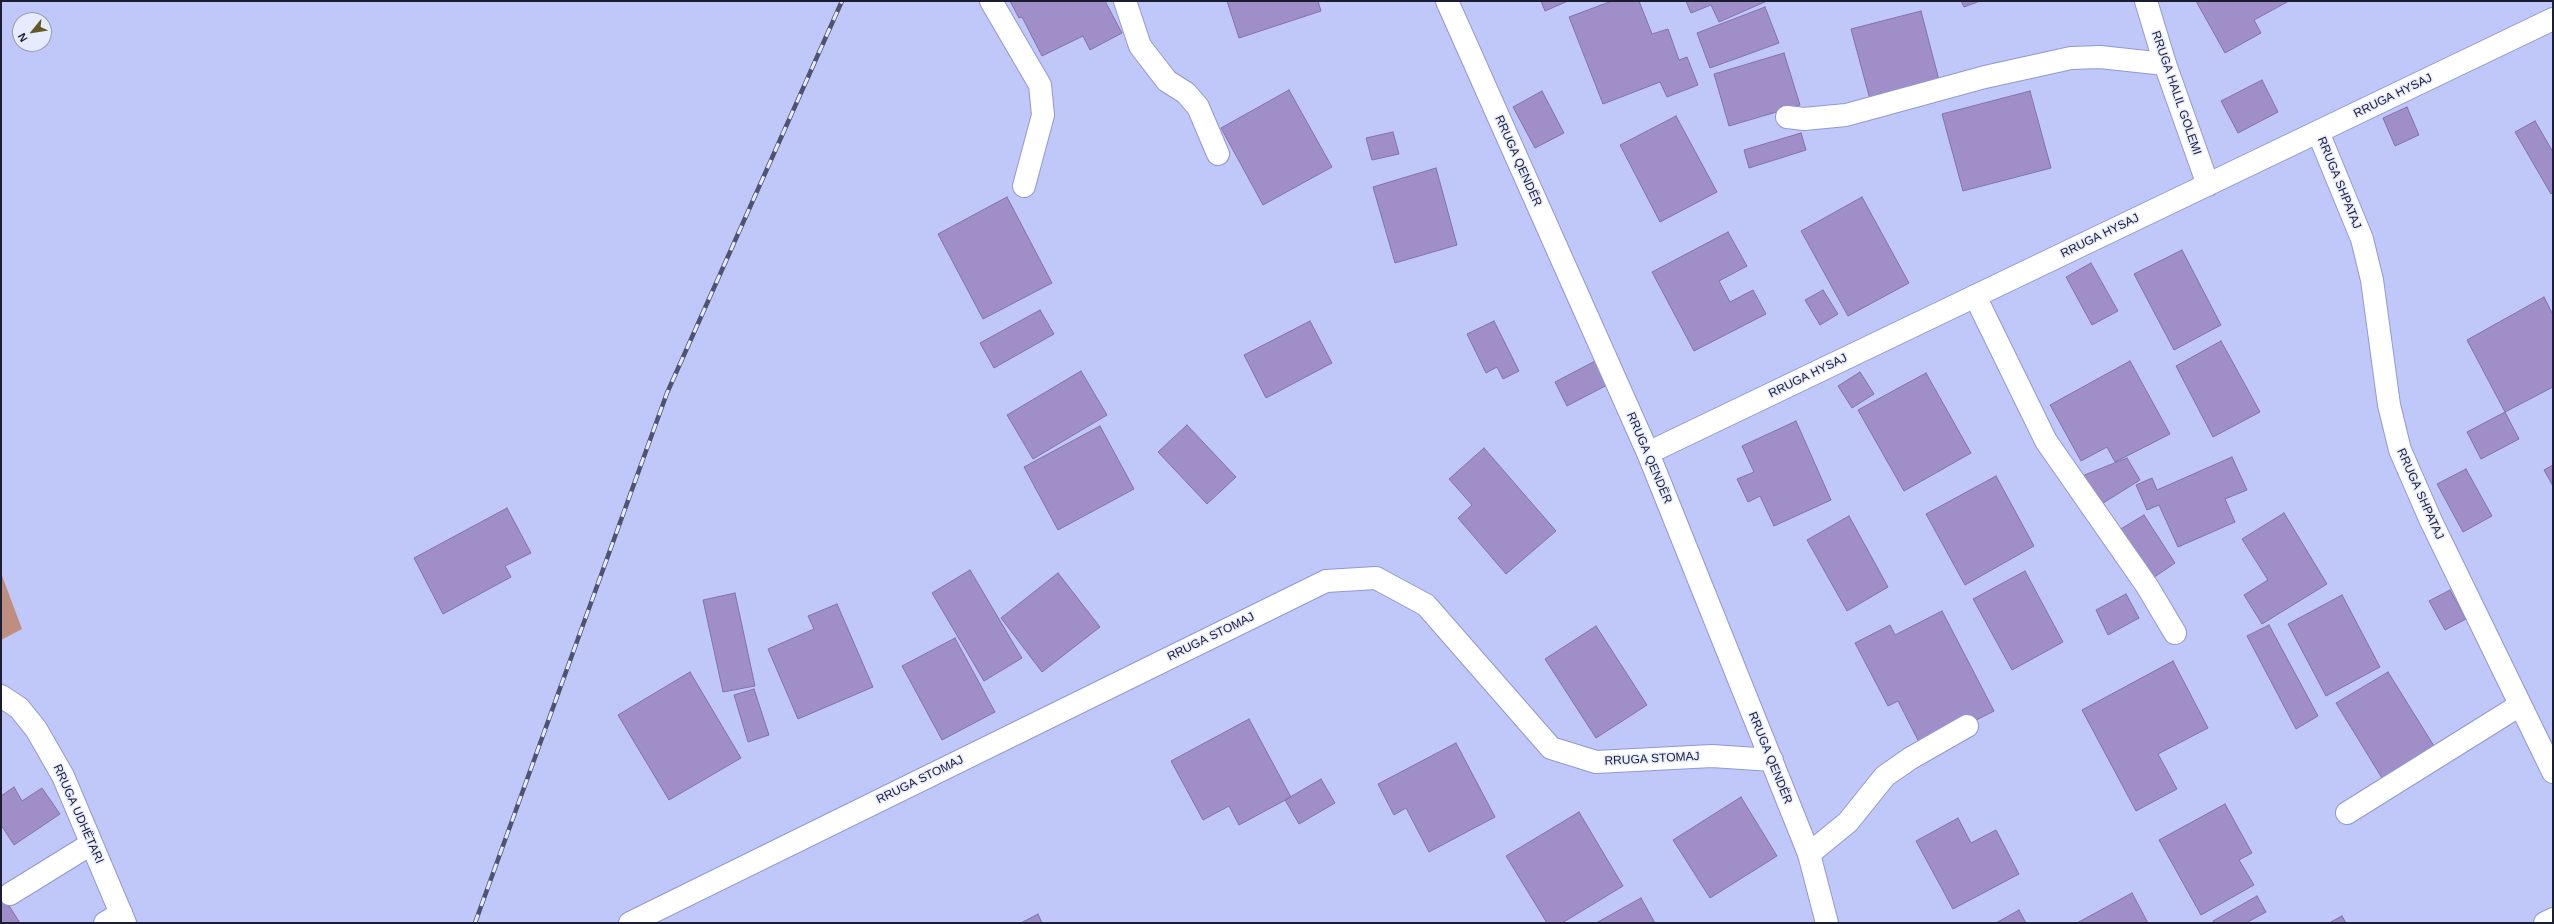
<!DOCTYPE html>
<html>
<head>
<meta charset="utf-8">
<style>
	body { margin:0 }
	#map { position:relative; width:2554px; height:924px; overflow:hidden; background:#c0c8f9; font-family:Helvetica,sans-serif }
	canvas { display:block }
	.frame { position:absolute; inset:0; border:2px solid #1b1d34; pointer-events:none }
	.north { position:absolute; left:12px; top:12px; width:40px; height:40px; box-sizing:border-box; background:#e7ebfe; border:1px solid #9599ad; border-radius:50%; rotate:240deg; font-size:11px; font-weight:700; line-height:16px; text-align:center; color:#1b1d34 }
	.north::after { content:''; display:block; margin:auto; width:14px; height:18px; background:#645926; clip-path:polygon(50% 0,100% 100%,50% 72%,0 100%) }
</style>
</head>
<body>
<div id="map">
<canvas width="2554" height="924"></canvas>
<div class="frame"></div>
<div class="north">N</div>
</div>
<script>
const g = document.querySelector('canvas').getContext('2d');
g.lineJoin = 'round';
function fillPath(path, color) {
  g.fillStyle = color;
  g.fill(path, 'evenodd');
}
function toPath(rows) {
  const path = new Path2D();
  for (const r of rows) {
    path.moveTo(r[0], r[1]);
    for (let i = 2; i < r.length; i += 2) path.lineTo(r[i], r[i + 1]);
  }
  return path;
}
function stroke(path, color, width, dash) {
  g.strokeStyle = color;
  g.lineWidth = width;
  g.lineCap = dash ? 'butt' : 'round';
  g.setLineDash(dash || []);
  g.stroke(path);
}
function drawText(font, color, halo, rows, align = 'center') {
  g.font = font + ' Helvetica,sans-serif';
  g.lineWidth = 3;
  g.setLineDash([]);
  g.textBaseline = 'middle';
  g.strokeStyle = halo;
  g.fillStyle = color;
  for (const [text, x, y, turn = 0] of rows) {
    g.save();
    g.translate(x, y);
    g.rotate((+turn || 0) * Math.PI / 180);
    g.textAlign = isNaN(turn) ? turn : align;
    if (halo) g.strokeText(text, 0, 0);
    g.fillText(text, 0, 0);
    g.restore();
  }
}
const green = toPath([
	[1,573,22,629,1,640]
]);
const building = toPath([
	[1010,1,1105,1,1122,33,1090,50,1083,36,1042,56,1022,17,1019,18,1010,1],
	[1227,1,1318,1,1321,11,1239,38,1227,1],
	[1541,1,1568,1,1545,11,1541,1],
	[1612,1,1639,1,1652,34,1668,29,1679,60,1687,57,1698,85,1667,97,1660,82,1603,104,1569,17,1612,1],
	[1686,1,1767,1,1719,22,1711,5,1691,13,1686,1],
	[1961,1,1980,1,1964,7,1961,1],
	[2196,1,2289,1,2254,20,2261,33,2225,53,2196,1],
	[1765,7,1779,43,1710,68,1697,33,1765,7],
	[1921,11,1940,84,1871,103,1851,29,1921,11],
	[1784,53,1800,105,1729,126,1714,74,1784,53],
	[2262,80,2278,112,2238,133,2221,101,2262,80],
	[1289,90,1332,167,1263,205,1221,128,1289,90],
	[1542,91,1564,133,1535,148,1513,107,1542,91],
	[2030,91,2051,168,1963,191,1942,114,2030,91],
	[2407,107,2419,135,2395,146,2383,118,2407,107],
	[1676,116,1717,192,1660,222,1620,145,1676,116],
	[2535,121,2553,152,2553,192,2551,194,2515,132,2535,121],
	[1393,132,1399,154,1372,160,1366,138,1393,132],
	[1801,133,1806,150,1749,168,1744,150,1801,133],
	[1436,168,1457,245,1395,263,1373,187,1436,168],
	[1007,197,1052,283,983,319,938,234,1007,197],
	[1862,197,1909,283,1848,316,1801,231,1862,197],
	[1728,232,1747,266,1719,281,1730,302,1753,290,1766,314,1694,351,1652,272,1728,232],
	[2182,250,2221,325,2174,350,2134,274,2182,250],
	[2091,263,2118,311,2092,325,2066,277,2091,263],
	[1823,290,1838,314,1820,325,1805,300,1823,290],
	[2544,297,2553,315,2553,387,2505,412,2467,340,2544,297],
	[1040,310,1054,334,994,368,980,343,1040,310],
	[1310,321,1332,363,1266,398,1244,355,1310,321],
	[1494,321,1519,371,1503,379,1497,367,1486,373,1467,334,1494,321],
	[2221,341,2260,412,2213,437,2176,366,2221,341],
	[1597,360,1609,384,1567,406,1555,382,1597,360],
	[2130,361,2170,434,2115,462,2107,447,2081,461,2050,405,2130,361],
	[1081,371,1107,415,1033,459,1007,415,1081,371],
	[1860,372,1874,394,1852,408,1838,386,1860,372],
	[1926,373,1971,453,1904,491,1858,410,1926,373],
	[2505,412,2519,439,2481,459,2467,432,2505,412],
	[1796,421,1831,500,1774,526,1760,496,1748,502,1737,479,1754,472,1742,446,1796,421],
	[1187,425,1236,477,1207,504,1158,452,1187,425],
	[1100,426,1134,489,1058,530,1024,467,1100,426],
	[1484,448,1556,531,1506,574,1458,518,1472,505,1449,479,1484,448],
	[2232,457,2247,490,2225,499,2235,522,2178,547,2159,505,2147,510,2136,485,2152,478,2157,490,2232,457],
	[2127,458,2140,480,2100,505,2082,476,2127,458],
	[2553,465,2553,486,2544,470,2553,465],
	[2466,469,2492,516,2463,532,2437,484,2466,469],
	[1996,476,2034,546,1965,585,1926,514,1996,476],
	[507,508,531,553,505,566,511,577,443,614,414,558,507,508],
	[2284,513,2327,584,2262,624,2244,595,2268,580,2242,539,2284,513],
	[2144,515,2175,563,2147,582,2114,533,2144,515],
	[1849,516,1888,587,1847,611,1807,540,1849,516],
	[970,570,1022,658,984,681,932,593,970,570],
	[2025,571,2063,642,2012,670,1973,599,2025,571],
	[1058,573,1100,627,1042,672,1001,618,1058,573],
	[2450,590,2466,619,2445,630,2429,601,2450,590],
	[735,593,755,686,723,692,703,600,735,593],
	[2126,594,2139,618,2108,635,2096,610,2126,594],
	[2342,595,2380,667,2326,696,2288,624,2342,595],
	[837,604,873,687,798,719,768,649,814,629,808,616,837,604],
	[1942,611,1994,711,1922,748,1898,701,1888,706,1855,643,1890,625,1895,635,1942,611],
	[2269,625,2318,716,2296,729,2247,636,2269,625],
	[1596,626,1647,705,1596,738,1545,659,1596,626],
	[955,638,995,712,942,740,902,666,955,638],
	[2173,661,2208,728,2158,754,2177,789,2136,811,2082,710,2173,661],
	[690,672,741,758,669,800,618,715,690,672],
	[2388,672,2434,746,2382,778,2336,703,2388,672],
	[754,689,769,735,748,742,734,695,754,689],
	[1249,719,1291,797,1239,825,1229,806,1203,820,1171,761,1249,719],
	[1456,743,1495,817,1429,852,1406,808,1394,815,1378,784,1456,743],
	[1321,779,1335,803,1299,824,1285,800,1321,779],
	[14,787,22,801,42,788,60,814,14,845,1,825,1,796,14,787],
	[1741,797,1777,856,1710,898,1673,840,1741,797],
	[2225,804,2252,853,2239,860,2254,885,2201,915,2159,840,2225,804],
	[1579,812,1623,886,1562,923,1547,923,1506,856,1579,812],
	[1958,818,1971,843,1996,830,2019,874,1953,909,1916,841,1958,818],
	[1,893,20,923,1,923,1,893],
	[2132,893,2148,923,2077,923,2132,893],
	[2257,896,2266,912,2246,923,2214,923,2213,921,2257,896],
	[1641,898,1655,923,1596,923,1641,898],
	[2019,910,2026,923,1996,923,2019,910],
	[1038,914,1042,923,1021,923,1038,914],
	[2342,916,2346,923,2329,923,2342,916]
]);
const lane = toPath([
	[991,1,1040,85,1043,115,1024,186],
	[1125,1,1140,46,1167,81,1186,93,1198,107,1218,154],
	[1787,117,1804,119,1846,115,1985,77,2071,58,2100,57,2165,64],
	[1975,296,2046,441,2147,586,2175,633],
	[2347,813,2520,705],
	[1809,854,1848,822,1885,776,1911,758,1967,726],
	[10,894,91,844],
	[105,923,121,913]
]);
const street = toPath([
	[1447,1,1648,453,1809,854,1827,923],
	[2146,1,2165,64,2208,185],
	[2318,132,2362,239,2372,280,2389,405,2400,450,2431,521,2553,772],
	[1648,453,2553,19],
	[1,696,19,708,36,729,63,776,125,923],
	[630,923,1326,581,1376,578,1426,605,1551,748,1596,762,1712,756,1772,760],
	[2545,923,2553,919]
]);
const rail = toPath([
	[475,923,667,393,842,1]
]);
const streetNames = [
	["RRUGA HALIL GOLEMI",2176,93,71],
	["RRUGA HYSAJ",2393,96,-26],
	["RRUGA QENDËR",1518,161,66],
	["RRUGA SHPATAJ",2339,183,68],
	["RRUGA HYSAJ",2100,236,-26],
	["RRUGA HYSAJ",1808,376,-26],
	["RRUGA QENDËR",1649,458,67],
	["RRUGA SHPATAJ",2420,494,66],
	["RRUGA STOMAJ",1211,637,-26],
	["RRUGA QENDËR",1770,758,68],
	["RRUGA STOMAJ",1652,759,-3],
	["RRUGA STOMAJ",920,780,-26],
	["RRUGA UDHËTARI",78,814,66]
];
fillPath(green, '#be8e80');
fillPath(building, '#9f8ec8');
stroke(building, '#8371aa', 1);
stroke(lane, '#9098d4', 24);
stroke(street, '#9098d4', 24);
stroke(lane, '#fff', 22);
stroke(street, '#fff', 22);
stroke(rail, '#4f5372', 4.5);
stroke(rail, '#e7ebfe', 3, [9]);
drawText('12px', '#1b1d34', '#e7ebfe', streetNames);
</script>
</body>
</html>
